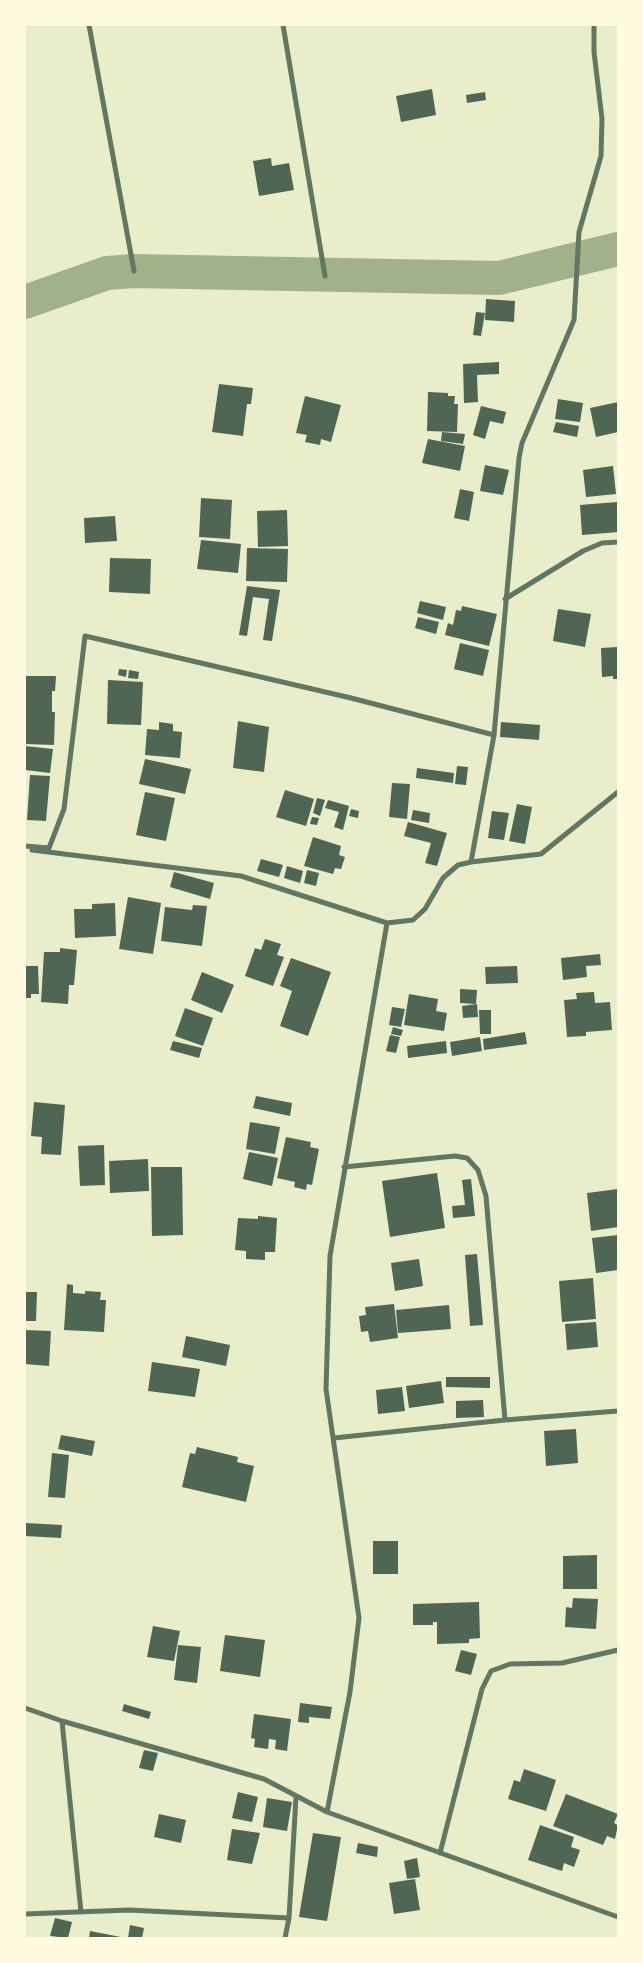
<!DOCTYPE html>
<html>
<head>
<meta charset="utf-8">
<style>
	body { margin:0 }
	#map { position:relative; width:643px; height:1963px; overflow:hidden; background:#e9edc9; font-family:"Work Sans",sans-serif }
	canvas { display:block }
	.frame { position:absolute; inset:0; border:26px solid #fefae0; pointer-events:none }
</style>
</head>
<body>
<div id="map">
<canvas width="643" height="1963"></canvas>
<div class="frame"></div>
</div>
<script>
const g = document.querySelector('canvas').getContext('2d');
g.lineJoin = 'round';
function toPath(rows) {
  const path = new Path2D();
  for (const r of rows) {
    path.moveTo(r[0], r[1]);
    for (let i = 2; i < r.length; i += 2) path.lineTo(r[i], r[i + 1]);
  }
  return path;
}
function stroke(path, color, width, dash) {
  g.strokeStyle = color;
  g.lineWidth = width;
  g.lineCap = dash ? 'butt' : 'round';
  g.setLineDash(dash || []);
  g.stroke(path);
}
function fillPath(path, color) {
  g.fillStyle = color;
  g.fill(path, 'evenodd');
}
const river = toPath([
	[25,302,107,273,134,271,499,278,618,249]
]);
const building = toPath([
	[432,89,436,115,401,122,396,96],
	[485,92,486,100,467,103,466,95],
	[271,158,272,166,289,163,294,190,259,196,253,161],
	[486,299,515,301,514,322,485,320],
	[476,312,485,313,481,336,473,335],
	[499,362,499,374,477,375,478,402,464,403,463,364],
	[219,384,253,388,251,404,247,404,243,436,212,432],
	[428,392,448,393,448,396,455,396,454,404,458,404,457,432,427,431],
	[305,396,341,405,331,442,321,439,320,445,305,442,307,435,296,433],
	[558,399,583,403,580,422,555,419],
	[618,402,618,432,596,437,590,408],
	[481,406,506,412,503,424,490,421,485,439,473,435],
	[556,422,579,426,577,437,553,432],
	[442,432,465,434,463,444,441,441],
	[428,439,465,446,460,471,422,463],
	[485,465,509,470,503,495,480,491],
	[613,466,616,494,586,497,583,470],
	[460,489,474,492,469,521,454,518],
	[201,498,232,500,230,539,199,537],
	[617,502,618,532,582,535,580,505],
	[287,510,288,546,258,547,257,511],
	[115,516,117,541,85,543,84,518],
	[201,540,241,544,238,573,197,569],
	[247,548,288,549,287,582,246,581],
	[110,558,151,559,150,594,109,592],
	[247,586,280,590,272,641,263,640,269,599,253,597,247,636,239,635],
	[420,601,446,607,443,620,417,613],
	[462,606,497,614,489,646,445,635,448,623,453,625,456,610,461,611],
	[558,609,591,614,585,647,553,641],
	[418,617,439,622,436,634,415,628],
	[460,643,489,650,483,676,454,669],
	[618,647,618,679,613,679,613,676,602,677,601,648],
	[119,669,127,670,126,677,118,675],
	[129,670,139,672,138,679,128,678],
	[25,676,56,676,55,691,52,691,52,712,55,712,54,745,25,744],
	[108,680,143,682,141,725,107,724],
	[238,721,269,727,264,772,233,768],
	[159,722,173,724,173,731,182,732,180,758,145,755,147,729,159,730],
	[501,722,540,725,539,740,500,737],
	[25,746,53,749,50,773,25,770],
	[145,759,191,769,185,794,139,784],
	[457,766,468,767,466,785,455,784],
	[417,768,454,773,453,783,416,778],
	[30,775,50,776,46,821,27,820],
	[392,783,410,784,407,819,389,817],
	[285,790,314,799,306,826,276,817],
	[145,792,175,798,166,841,136,835],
	[317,798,325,800,320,816,313,813],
	[328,800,349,806,343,830,334,827,339,812,325,808],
	[517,804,532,807,525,844,509,841],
	[351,809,359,811,358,818,349,816],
	[413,810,430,813,429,823,411,820],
	[492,811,509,813,504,840,488,838],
	[312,817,319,818,317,825,310,824],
	[408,822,447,833,437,866,425,863,431,843,404,836],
	[313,837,341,846,339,855,345,857,341,869,335,868,333,874,304,866],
	[261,859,283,865,279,877,257,871],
	[287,866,303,871,300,883,284,878],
	[307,870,319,873,316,886,304,883],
	[174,872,214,883,210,899,170,887],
	[128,897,161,903,153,954,119,949],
	[115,903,116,936,75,938,74,909,92,909,92,904],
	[193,905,207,906,202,946,161,941,165,907,192,910],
	[265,939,281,944,277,955,284,957,273,986,245,976,255,948,261,950],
	[60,948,77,950,74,985,69,985,68,1004,41,1002,44,952,60,952],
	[600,954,601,965,586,966,587,977,563,980,561,958],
	[291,958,331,972,308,1036,280,1026,292,991,280,986],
	[25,966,38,966,39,994,31,994,31,998,25,998],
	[517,966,518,983,486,984,485,967],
	[202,972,234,985,222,1013,191,1000],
	[460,989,477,990,476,1004,460,1003],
	[594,992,595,1003,610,1002,612,1030,586,1032,586,1036,567,1037,564,1000,577,999,576,993],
	[409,994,438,999,436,1011,447,1013,444,1031,404,1025],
	[477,1004,478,1017,463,1018,462,1006],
	[392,1007,405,1009,401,1027,389,1025],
	[185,1008,213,1018,203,1046,175,1036],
	[479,1010,491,1010,491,1034,480,1034],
	[393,1027,403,1030,401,1036,391,1034],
	[525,1032,527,1044,484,1050,483,1039],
	[390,1035,400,1037,396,1053,386,1051],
	[480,1037,482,1051,452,1056,450,1042],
	[173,1041,202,1048,199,1058,170,1050],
	[446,1041,447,1053,408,1058,407,1046],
	[256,1096,292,1103,290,1116,253,1108],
	[34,1102,65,1105,61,1155,41,1154,42,1137,31,1136],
	[250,1122,280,1127,275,1154,246,1149],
	[286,1137,311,1142,310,1147,319,1149,312,1185,307,1184,306,1190,294,1187,295,1182,277,1178],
	[104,1145,105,1185,80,1186,78,1146],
	[249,1152,278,1158,272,1186,243,1179],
	[148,1159,149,1191,110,1193,109,1161],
	[151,1167,182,1167,183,1235,152,1236],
	[437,1173,445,1228,390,1237,382,1181],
	[471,1179,475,1216,453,1218,452,1206,465,1205,462,1180],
	[618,1189,618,1227,591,1231,587,1193],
	[258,1216,277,1218,275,1252,265,1252,265,1260,246,1259,246,1251,235,1250,238,1218,258,1219],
	[618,1235,618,1270,596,1273,592,1238],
	[477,1254,483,1325,470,1326,465,1255],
	[419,1259,423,1286,395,1291,391,1263],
	[593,1278,596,1319,562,1322,559,1281],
	[67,1284,73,1285,73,1293,85,1294,85,1291,101,1292,100,1300,106,1300,104,1332,64,1330],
	[25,1292,37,1292,36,1321,25,1321],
	[394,1304,398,1338,370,1342,368,1331,361,1332,359,1316,366,1315,365,1307],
	[449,1305,451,1329,398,1333,396,1310],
	[596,1322,598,1347,567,1350,565,1324],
	[25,1330,51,1331,49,1366,25,1364],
	[186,1336,230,1345,226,1366,182,1357],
	[152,1362,200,1369,195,1397,148,1391],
	[446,1377,490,1377,490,1388,446,1387],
	[441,1381,444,1403,409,1408,406,1386],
	[402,1387,405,1411,378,1414,376,1390],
	[483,1400,484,1417,456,1418,456,1401],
	[576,1429,578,1463,546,1466,544,1431],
	[61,1435,95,1441,92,1456,58,1449],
	[197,1447,238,1457,237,1462,254,1466,246,1502,182,1487,190,1453,195,1454],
	[52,1453,69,1455,65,1498,48,1497],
	[25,1523,62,1525,61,1538,25,1536],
	[373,1541,398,1541,398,1574,373,1574],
	[597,1555,597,1589,563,1589,563,1556],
	[573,1598,598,1599,596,1629,565,1627,566,1607,572,1608],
	[479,1602,480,1638,469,1639,469,1643,437,1644,437,1622,433,1622,433,1625,413,1625,413,1604],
	[153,1626,180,1631,174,1661,147,1657],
	[225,1635,265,1640,260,1677,220,1671],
	[178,1645,201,1647,197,1683,174,1680],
	[461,1650,477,1654,471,1675,455,1671],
	[300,1703,332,1707,330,1719,309,1717,309,1723,298,1722],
	[124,1704,151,1712,149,1719,122,1711],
	[254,1714,291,1719,287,1751,275,1749,276,1740,269,1739,268,1749,254,1747,255,1739,251,1738],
	[144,1750,158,1753,153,1771,139,1768],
	[524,1769,556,1780,546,1811,508,1799,514,1780,520,1782],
	[238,1792,258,1797,252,1822,232,1818],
	[566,1794,618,1814,614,1823,618,1825,615,1839,607,1836,603,1845,553,1826],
	[267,1798,292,1802,287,1831,263,1827],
	[159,1814,186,1820,181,1843,154,1837],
	[540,1825,574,1837,571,1847,580,1850,574,1867,564,1863,562,1871,528,1860],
	[232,1829,260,1833,252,1864,227,1860],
	[313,1833,341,1837,327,1921,299,1917],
	[358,1843,378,1847,377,1857,356,1853],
	[417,1858,420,1877,407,1879,404,1861],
	[415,1879,420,1910,394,1914,389,1883],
	[55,1918,72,1922,68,1938,50,1936],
	[130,1925,144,1928,142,1938,128,1938],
	[90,1931,121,1937,121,1938,89,1938]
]);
const minor = toPath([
	[89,25,134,271],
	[283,25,325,276],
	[505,599,583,551,602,543,618,542],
	[25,846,49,848,64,809,85,636,351,698,494,735],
	[32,850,241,876,387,923,413,920,425,909,443,878,458,865,471,862,541,854,618,792],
	[471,862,494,735,519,458,522,443,574,320,579,232,601,156,602,119,594,52,594,25],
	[344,1167,455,1156,467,1158,478,1170,486,1196,505,1420],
	[334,1438,505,1420,618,1411],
	[25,1708,62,1721,264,1779,327,1812,618,1917],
	[62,1721,81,1912],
	[327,1812,350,1692,359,1618,326,1389,330,1256,387,923],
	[440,1853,482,1689,491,1671,510,1664,562,1663,618,1650],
	[25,1914,129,1910,289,1918],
	[285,1938,289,1918,296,1797]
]);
stroke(river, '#a3b18a', 34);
fillPath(building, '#4f6655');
stroke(minor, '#617663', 5);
</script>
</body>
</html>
